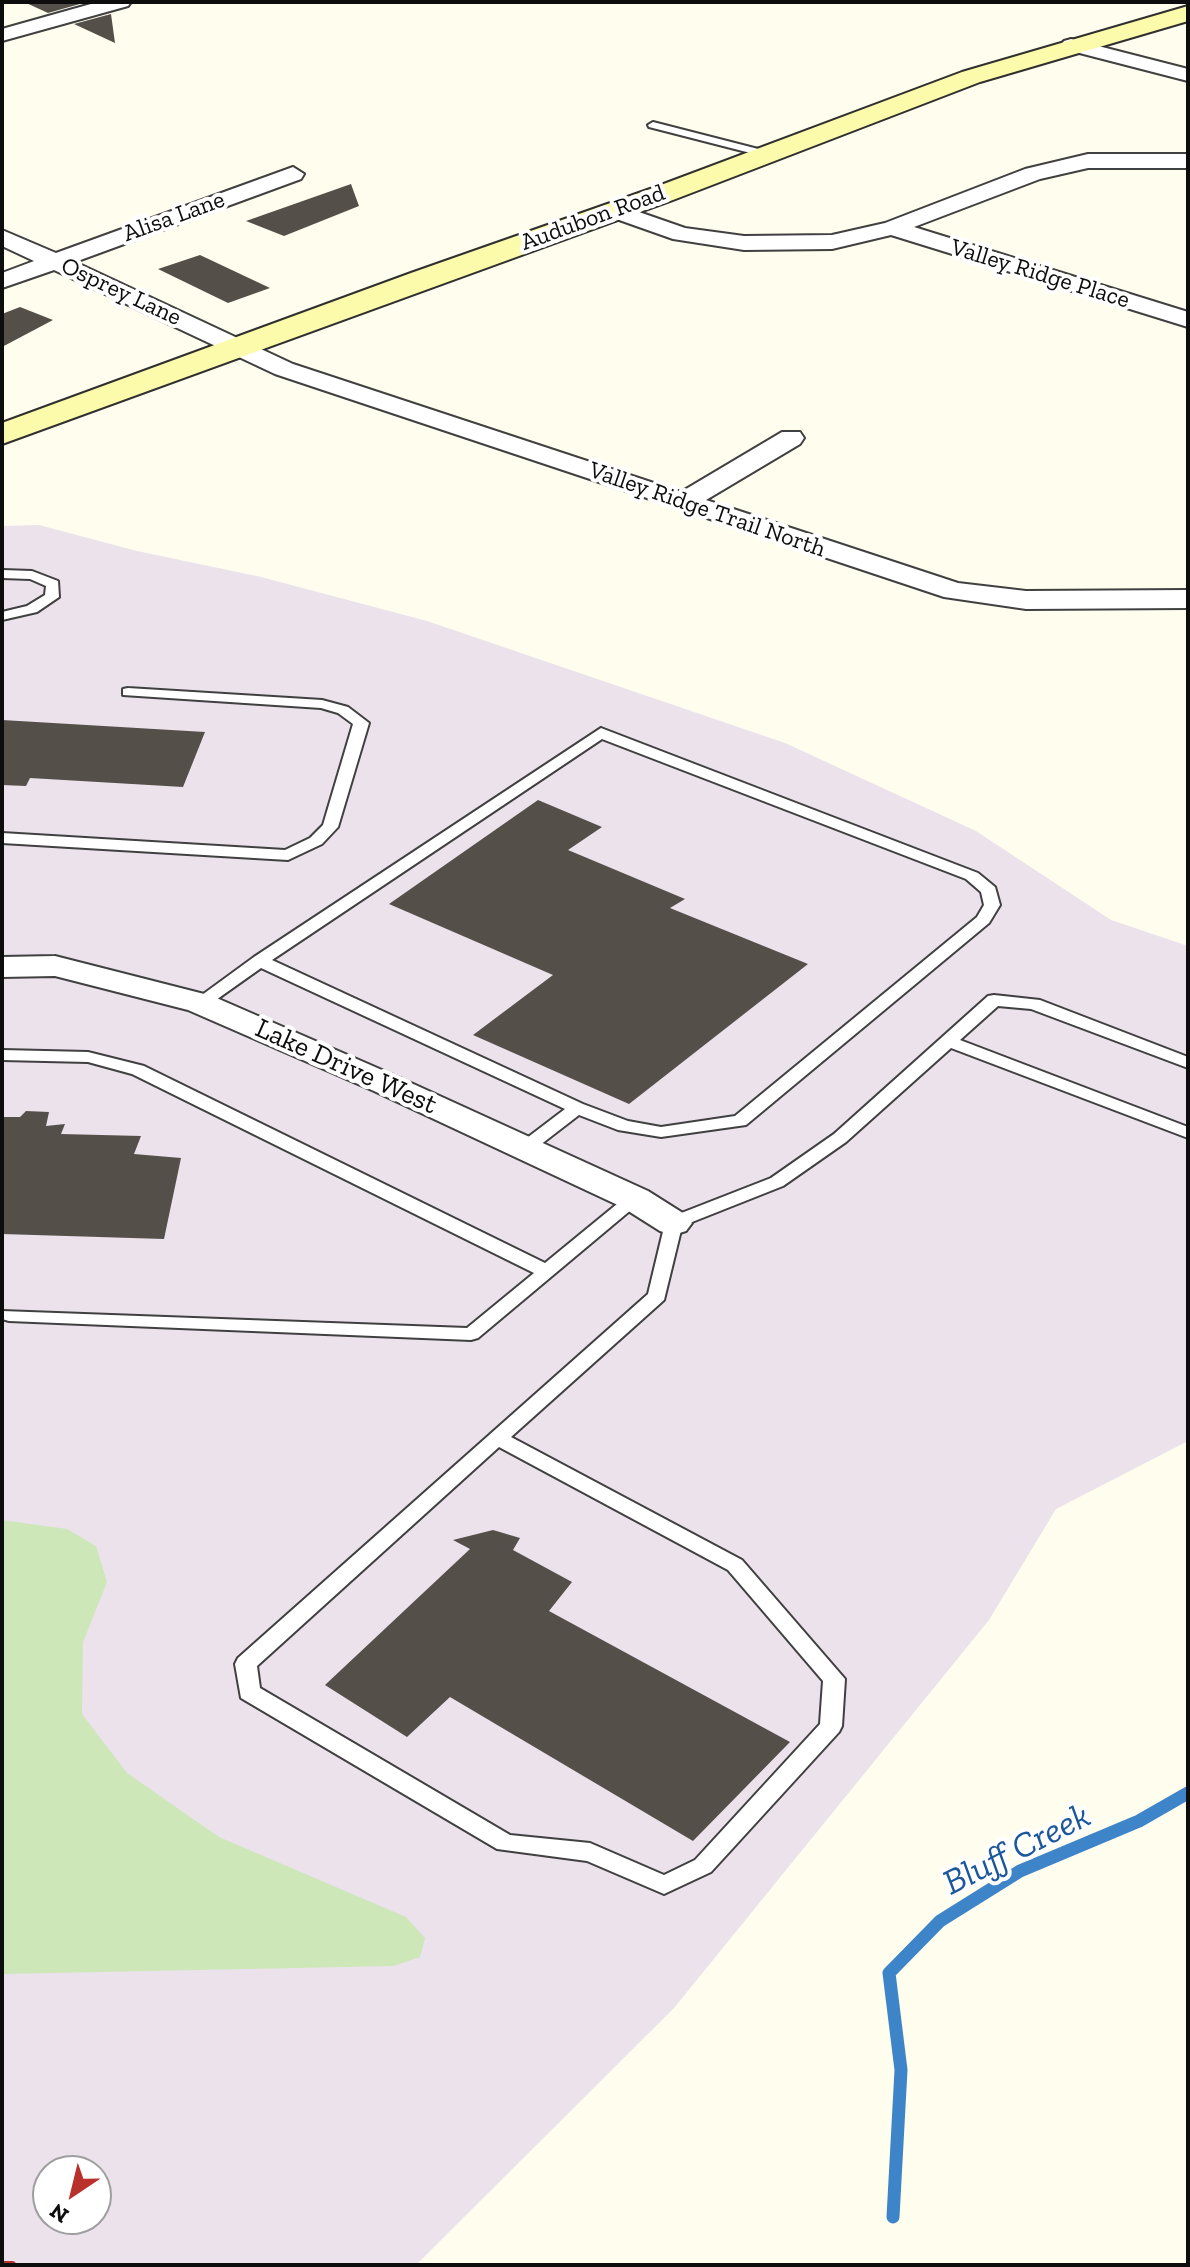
<!DOCTYPE html>
<html>
<head>
<meta charset="utf-8">
<style>
	body { margin:0 }
	#map { position:relative; width:1190px; height:2267px; overflow:hidden; background:#fefdee; font-family:"Zilla Slab",serif }
	canvas { display:block }
	.frame { position:absolute; inset:0; border:4px solid #0d0d0d; pointer-events:none }
	.north { position:absolute; left:32px; top:2155px; width:80px; height:80px; box-sizing:border-box; background:#fff; border:2px solid #9e9e9e; border-radius:50%; rotate:215deg; font-size:22px; font-weight:700; line-height:32px; text-align:center; color:#0d0d0d }
	.north::after { content:''; display:block; margin:auto; width:28px; height:36px; background:#b8312b; clip-path:polygon(50% 0,100% 100%,50% 72%,0 100%) }
</style>
</head>
<body>
<div id="map">
<canvas width="1190" height="2267"></canvas>
<div class="frame"></div>
<div class="north">N</div>
</div>
<script>
const g = document.querySelector('canvas').getContext('2d');
g.lineJoin = 'round';
function fillPath(path, color) {
  g.fillStyle = color;
  g.fill(path, 'evenodd');
}
function toPath(rows) {
  const path = new Path2D();
  for (const r of rows) {
    path.moveTo(r[0], r[1]);
    for (let i = 2; i < r.length; i += 2) path.lineTo(r[i], r[i + 1]);
  }
  return path;
}
function stroke(path, color, width, dash) {
  g.strokeStyle = color;
  g.lineWidth = width;
  g.lineCap = dash ? 'butt' : 'round';
  g.setLineDash(dash || []);
  g.stroke(path);
}
function drawText(font, color, halo, rows, align = 'center') {
  g.font = font + ' "Zilla Slab",serif';
  g.lineWidth = 8;
  g.setLineDash([]);
  g.textBaseline = 'middle';
  g.strokeStyle = halo;
  g.fillStyle = color;
  for (const [text, x, y, turn = 0] of rows) {
    g.save();
    g.translate(x, y);
    g.rotate((+turn || 0) * Math.PI / 180);
    g.textAlign = isNaN(turn) ? turn : align;
    if (halo) g.strokeText(text, 0, 0);
    g.fillText(text, 0, 0);
    g.restore();
  }
}
const industrial = toPath([
	[39,525,137,551,261,577,427,621,785,743,976,831,1111,920,1188,946,1188,1441,1056,1509,989,1620,674,2008,416,2265,2,2265,2,526],
	[48,2171,96,2171,96,2219,48,2219]
]);
const green = toPath([
	[2,1520,67,1529,96,1546,107,1582,83,1642,82,1714,127,1773,219,1837,406,1917,425,1938,420,1957,394,1966,2,1974]
]);
const stream = toPath([
	[893,2217,901,2070,889,1973,940,1921,1020,1871,1139,1821,1188,1793]
]);
const building = toPath([
	[24,2,87,2,48,13],
	[111,14,115,43,74,24],
	[351,184,359,206,284,236,246,221],
	[200,255,270,288,228,303,158,269],
	[20,307,53,320,2,347,2,314],
	[2,720,205,732,183,787,30,778,26,786,2,785],
	[538,800,602,827,568,850,685,899,670,908,808,964,629,1104,473,1035,553,975,389,904],
	[26,1111,49,1112,46,1126,65,1124,61,1134,141,1136,134,1154,181,1158,164,1239,2,1234,2,1117,20,1117],
	[493,1530,520,1538,513,1550,572,1582,549,1611,790,1742,693,1841,450,1697,407,1737,325,1685,470,1549,453,1540]
]);
const lane = toPath([
	[653,122,770,152,772,154,766,157,649,127,648,125,653,122],
	[2,570,32,571,58,581,59,597,37,612,2,620,2,612,27,606,45,595,46,586,30,579,2,578,2,570],
	[128,688,322,700,348,707,369,723,338,827,322,844,288,860,2,843,2,833,285,850,310,838,323,825,353,724,338,713,321,708,123,695,123,689,128,688],
	[601,728,978,873,995,887,1000,905,989,923,746,1125,661,1137,618,1130,579,1115,531,1152,519,1152,516,1148,519,1144,565,1109,261,968,206,1007,194,1007,191,1003,254,957,601,728],
	[602,739,966,879,981,892,984,905,977,917,735,1116,661,1127,628,1121,583,1104,272,960,602,739],
	[994,995,1040,1000,1188,1057,1188,1068,1031,1009,998,1006,960,1040,1188,1127,1188,1138,951,1048,846,1142,783,1186,682,1226,664,1300,511,1437,742,1560,845,1679,842,1726,839,1732,711,1872,664,1894,587,1861,497,1849,241,1698,235,1664,238,1658,648,1294,666,1219,771,1178,834,1134,988,996,994,995],
	[499,1447,728,1570,823,1681,820,1724,695,1860,664,1875,590,1843,510,1835,260,1688,257,1666,499,1447],
	[2,1050,88,1052,144,1066,545,1263,628,1195,642,1195,644,1199,478,1338,471,1340,9,1321,2,1319,2,1311,467,1328,534,1273,132,1074,88,1062,2,1060,2,1050]
]);
const street = toPath([
	[98,2,131,2,128,6,2,41,2,29,98,2],
	[1071,39,1188,69,1188,81,1064,49,1061,45,1064,41,1071,39],
	[1088,154,1188,154,1188,168,1088,168,1040,179,914,227,1188,312,1188,327,891,235,832,249,744,250,673,239,608,216,604,211,608,206,616,204,685,228,744,236,832,235,885,223,1025,169,1088,154],
	[293,167,304,174,301,179,75,262,293,364,681,492,782,432,800,432,804,438,800,444,706,500,958,583,1026,591,1188,590,1188,608,1026,609,944,597,275,374,54,270,2,288,2,273,34,261,2,246,2,230,56,253,293,167],
	[55,956,212,996,398,1077,648,1191,686,1215,692,1223,686,1231,673,1235,660,1231,622,1207,374,1091,188,1010,55,976,2,977,2,957,55,956]
]);
const secondary = toPath([
	[1188,6,1188,21,980,82,673,200,2,444,2,423,411,273,653,188,962,72,1188,6]
]);
const rail = toPath([
	[2,2265,12,2265]
]);
const farStreetnames = [
	["Alisa Lane",174,217,-20],
	["Audubon Road",593,218,-20],
	["Valley Ridge Place",1040,274,17],
	["Osprey Lane",121,292,25],
	["Valley Ridge Trail North",707,510,19]
];
const streetNames = [
	["Lake Drive West",346,1067,24]
];
const nearWaternames = [
	["Bluff Creek",1017,1850,-27]
];
fillPath(industrial, '#ebe2ec');
fillPath(green, '#cde7b9');
stroke(stream, '#3e84c8', 13);
fillPath(building, '#554f4a');
stroke(lane, '#404040', 4);
stroke(street, '#404040', 4);
stroke(secondary, '#2f2f2f', 4);
fillPath(lane, '#fff');
fillPath(street, '#fff');
fillPath(secondary, '#fcfaab');
stroke(rail, '#b8312b', 8);
drawText('24px', '#0d0d0d', '#fff', farStreetnames);
drawText('28px', '#0d0d0d', '#fff', streetNames);
drawText('italic 36px', '#1b579a', '#fff', nearWaternames);
</script>
</body>
</html>
